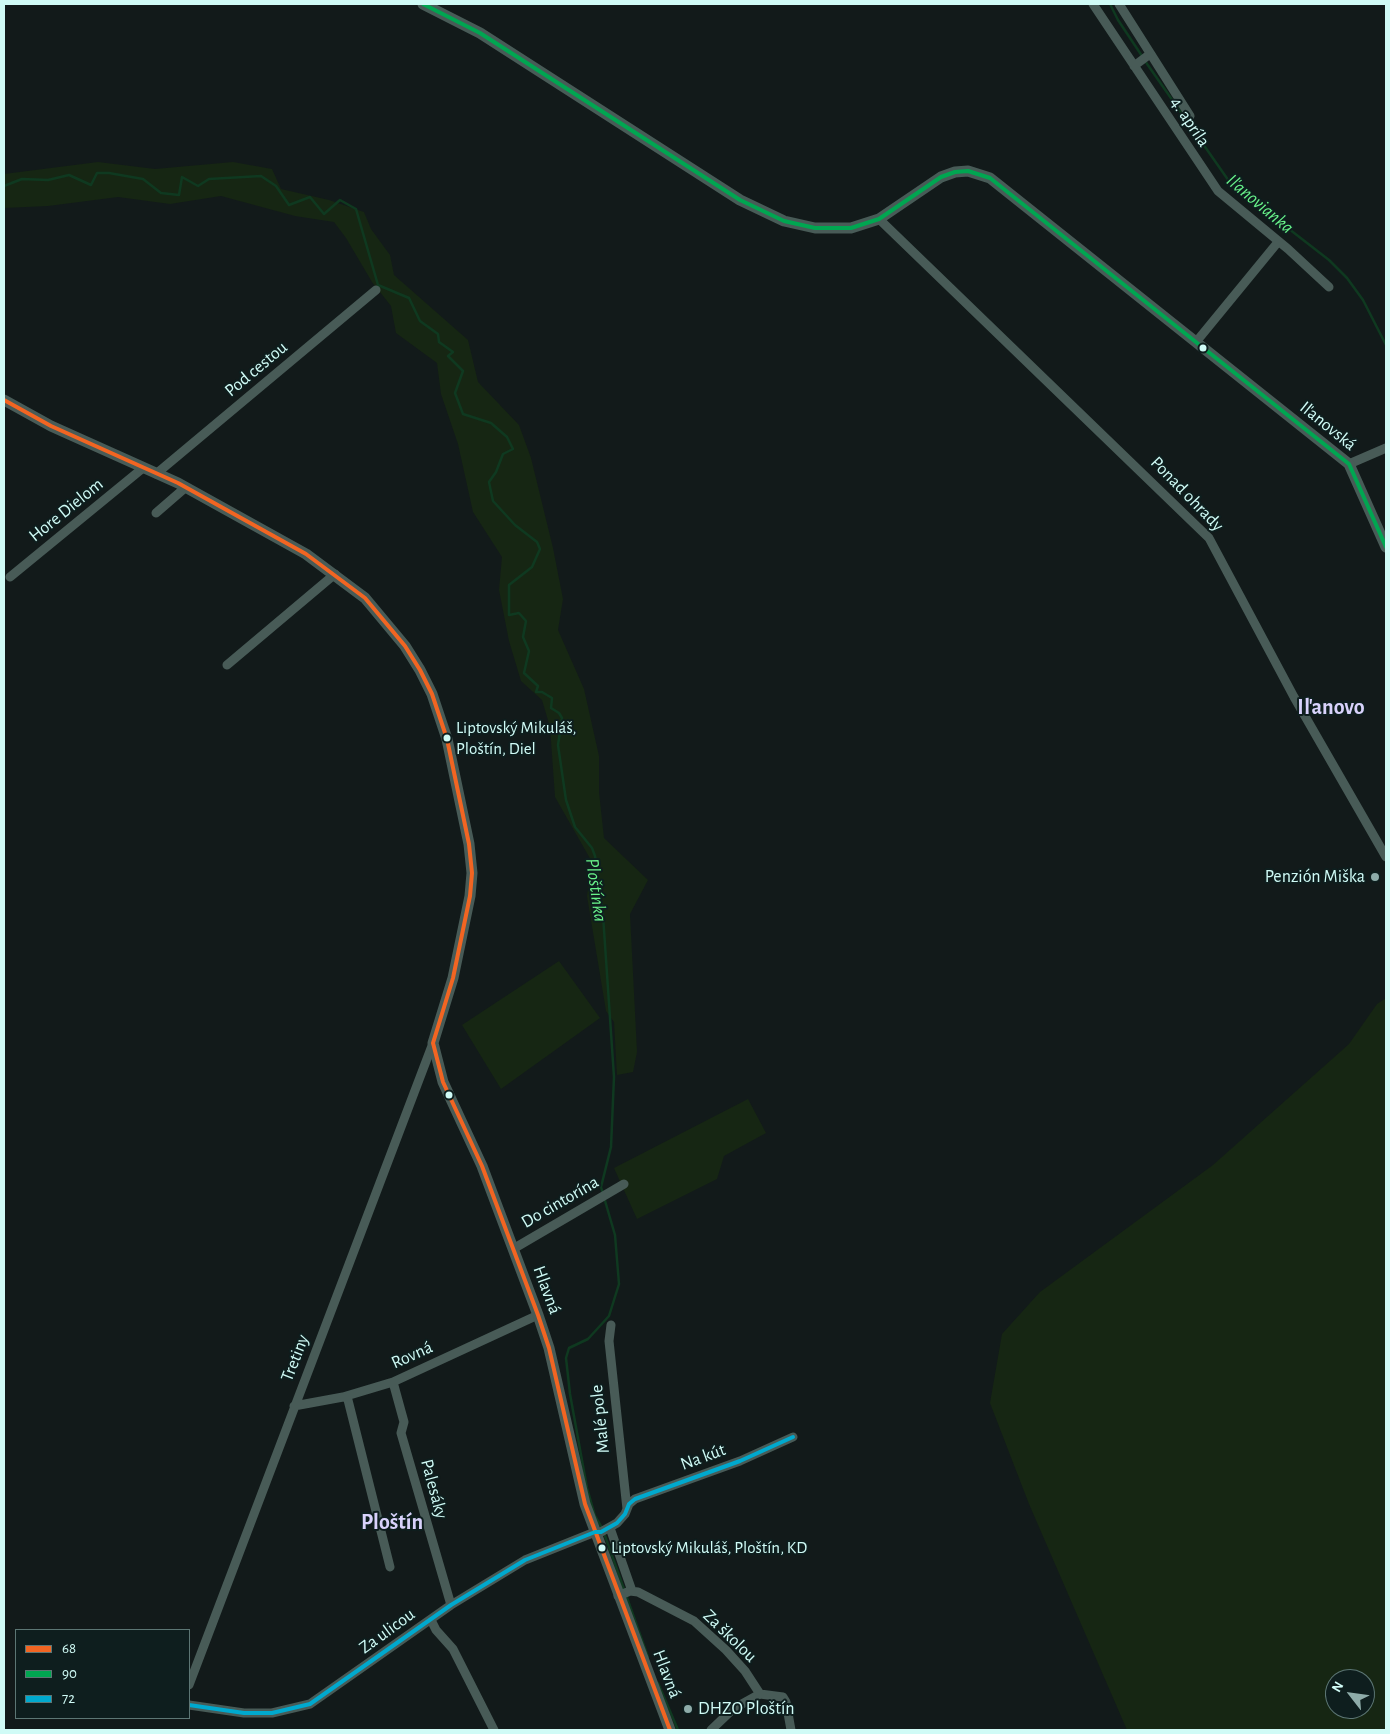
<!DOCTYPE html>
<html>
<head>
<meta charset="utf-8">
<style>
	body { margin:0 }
	#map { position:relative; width:1390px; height:1734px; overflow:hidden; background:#121a1a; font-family:"Alegreya Sans",sans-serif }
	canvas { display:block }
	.frame { position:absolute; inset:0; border:5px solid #d0fbf6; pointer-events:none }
	.legend { position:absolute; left:15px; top:1629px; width:175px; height:90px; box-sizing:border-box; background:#0e1e1e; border:1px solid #5c7674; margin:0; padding:6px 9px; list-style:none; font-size:15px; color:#d0fbf6 }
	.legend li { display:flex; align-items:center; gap:10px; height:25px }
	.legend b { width:25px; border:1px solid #5c7674 }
	.north { position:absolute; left:1325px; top:1669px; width:50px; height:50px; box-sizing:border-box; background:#0e1e1e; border:1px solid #5c7674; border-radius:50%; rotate:300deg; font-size:14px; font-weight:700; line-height:20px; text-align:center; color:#d0fbf6 }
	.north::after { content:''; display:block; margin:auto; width:18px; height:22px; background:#8eaca9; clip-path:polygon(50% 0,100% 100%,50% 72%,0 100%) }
</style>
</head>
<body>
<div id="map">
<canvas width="1390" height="1734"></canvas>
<div class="frame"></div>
<ul class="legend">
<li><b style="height:6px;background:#f26522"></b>68</li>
<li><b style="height:6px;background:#00a651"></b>90</li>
<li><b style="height:6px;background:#00a9ce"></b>72</li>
</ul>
<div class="north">N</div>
</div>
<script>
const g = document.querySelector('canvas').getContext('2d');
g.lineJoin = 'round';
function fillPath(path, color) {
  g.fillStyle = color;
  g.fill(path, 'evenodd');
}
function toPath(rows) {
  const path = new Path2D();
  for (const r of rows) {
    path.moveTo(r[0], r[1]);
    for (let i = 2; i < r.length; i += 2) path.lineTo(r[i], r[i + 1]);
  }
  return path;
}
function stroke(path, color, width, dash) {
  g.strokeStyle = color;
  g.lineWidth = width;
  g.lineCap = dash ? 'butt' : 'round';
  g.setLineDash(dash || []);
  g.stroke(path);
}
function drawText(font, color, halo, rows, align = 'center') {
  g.font = font + ' "Alegreya Sans",sans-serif';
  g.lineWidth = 4;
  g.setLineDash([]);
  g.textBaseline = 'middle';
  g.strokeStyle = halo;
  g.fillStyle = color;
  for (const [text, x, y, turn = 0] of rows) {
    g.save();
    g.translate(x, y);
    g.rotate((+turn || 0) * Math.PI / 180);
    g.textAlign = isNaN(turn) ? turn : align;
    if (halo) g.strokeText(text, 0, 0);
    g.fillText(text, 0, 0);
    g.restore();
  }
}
const green = toPath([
	[98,162,155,169,233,162,272,169,281,189,329,200,364,212,371,229,390,255,394,275,468,340,478,382,519,425,531,458,553,548,563,599,558,630,584,689,599,756,599,792,604,838,648,880,630,914,637,1052,633,1072,617,1075,614,1022,606,1011,587,896,592,862,555,797,550,727,542,700,521,681,509,641,499,590,502,557,473,512,458,444,441,394,437,363,396,333,391,306,372,282,346,238,334,222,295,216,221,196,170,204,118,197,48,206,4,208,4,174],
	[559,961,600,1018,501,1089,462,1025],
	[1386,998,1386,1730,1127,1730,1029,1504,990,1403,1002,1334,1040,1292,1213,1165,1349,1044,1377,1004],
	[1335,1679,1365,1679,1365,1709,1335,1709],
	[748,1099,766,1133,724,1156,717,1179,637,1219,614,1168]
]);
const stream = toPath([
	[1110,4,1118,20,1142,56],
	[1145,61,1231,184,1329,260,1347,278,1363,300,1386,345],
	[4,186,22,179,48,180,69,175,91,185,97,173,109,173,143,179,161,193,179,195,182,177,198,186,209,179,261,176,276,186,289,205,310,197,324,214,340,200,356,209,378,285,409,298,420,321,438,334,439,342,453,352,448,356,463,371,455,393,463,414,491,423,507,437,513,449,503,454,496,472,489,482,493,501,515,525,537,542,540,549,532,567,509,585,509,615,519,613,526,621,523,637,529,651,524,673,538,686,536,692,542,692,552,698,551,708,559,713,562,718,558,745,566,800,575,827,592,848,595,856,603,915,614,1077,611,1147,601,1187,615,1235,619,1284,609,1316,588,1339,569,1348,566,1358,570,1394,587,1488,595,1516,602,1528],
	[604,1533,648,1657],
	[658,1683,678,1730]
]);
const minor = toPath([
	[1093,4,1218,191,1288,249,1329,287],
	[1119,4,1190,116],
	[1134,66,1150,54],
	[879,219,1209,538,1294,697,1386,857],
	[1196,342,1278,242],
	[1349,464,1386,448],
	[156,474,376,290],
	[156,513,186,487],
	[10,577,143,468],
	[227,665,335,574],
	[513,1249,624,1184],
	[611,1325,609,1341,627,1509],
	[393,1382,404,1422,401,1433,451,1605],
	[347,1396,390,1567],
	[294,1406,343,1397,393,1382,538,1315],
	[610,1528,632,1591],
	[618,1596,630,1591,638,1592,694,1621,726,1650,745,1671,760,1694,783,1697,786,1702,791,1730],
	[431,1620,436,1630,453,1649,494,1730],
	[189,1685,433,1043],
	[189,1705,244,1713,272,1713,310,1704,451,1605,525,1560,595,1532,601,1532,617,1523,625,1514,629,1504,635,1499,740,1461,793,1437],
	[711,1730,733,1709,760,1694]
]);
const tertiary = toPath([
	[423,4,480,33,740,200,784,221,815,228,851,228,879,219,941,177,955,172,968,171,990,178,1349,464,1386,547],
	[4,400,51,426,178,483,306,554,365,598,405,646,420,670,432,694,447,739,469,844,472,873,470,896,453,978,433,1043,443,1082,482,1166,538,1315,549,1348,585,1504,670,1730]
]);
const bus1 = toPath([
	[4,400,51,426,178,483,306,554,365,598,405,646,420,670,432,694,447,739,469,844,472,873,470,896,453,978,433,1043,443,1082,482,1166,538,1315,549,1348,585,1504,670,1730]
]);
const bus2 = toPath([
	[423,4,480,33,740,200,784,221,815,228,851,228,879,219,941,177,955,172,968,171,990,178,1349,464,1386,547]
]);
const bus3 = toPath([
	[189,1705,244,1713,272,1713,310,1704,451,1605,525,1560,595,1532,601,1532,617,1523,625,1514,629,1504,635,1499,740,1461,793,1437]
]);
const markers = [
	[1203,348,4.5,"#d0fbf6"],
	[447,738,4.5,"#d0fbf6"],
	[1375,877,5,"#8eaca9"],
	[449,1095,4.5,"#d0fbf6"],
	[602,1548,4.5,"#d0fbf6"],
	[688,1709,5,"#8eaca9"]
];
const busNames = [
	["Liptovský Mikuláš,",456,728],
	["Ploštín, Diel",456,749],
	["Liptovský Mikuláš, Ploštín, KD",611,1548]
];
const streetNames = [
	["4. apríla",1190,122,56],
	["Pod cestou",256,369,-40],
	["Iľanovská",1328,426,39],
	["Ponad ohrady",1187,494,46],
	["Hore Dielom",66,510,-39],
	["Do cintorína",560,1202,-30],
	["Hlavná",547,1290,70],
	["Rovná",412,1355,-24],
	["Tretiny",295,1358,-69],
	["Malé pole",600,1419,-96],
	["Na kút",703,1457,-20],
	["Palesáky",434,1489,75],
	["Za ulicou",387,1631,-36],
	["Za školou",730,1636,44],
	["Hlavná",667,1674,69]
];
const poiNames = [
	["Penzión Miška",1365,877],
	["DHZO Ploštín",698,1709,"left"]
];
const waterNames = [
	["Iľanovianka",1260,204,40],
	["Ploštínka",596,890,82]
];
const districtNames = [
	["Iľanovo",1331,707],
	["Ploštín",392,1522]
];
fillPath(green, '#162613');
stroke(stream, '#0f3920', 2.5);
stroke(minor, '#485b57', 9);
stroke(tertiary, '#485b57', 11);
stroke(bus1, '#f26522', 4);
stroke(bus2, '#00a651', 4);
stroke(bus3, '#00a9ce', 4);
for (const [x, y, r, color] of markers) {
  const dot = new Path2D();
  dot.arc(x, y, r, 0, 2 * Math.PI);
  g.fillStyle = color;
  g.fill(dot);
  stroke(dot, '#0e1e1e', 2);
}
drawText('17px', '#d0fbf6', '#0e1e1e', busNames, 'left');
drawText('18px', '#d0fbf6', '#0e1e1e', streetNames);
drawText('18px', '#d0fbf6', '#0e1e1e', poiNames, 'right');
drawText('italic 19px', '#68f189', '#0e1e1e', waterNames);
drawText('bold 22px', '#d8d2fb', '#0e1e1e', districtNames);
</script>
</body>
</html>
